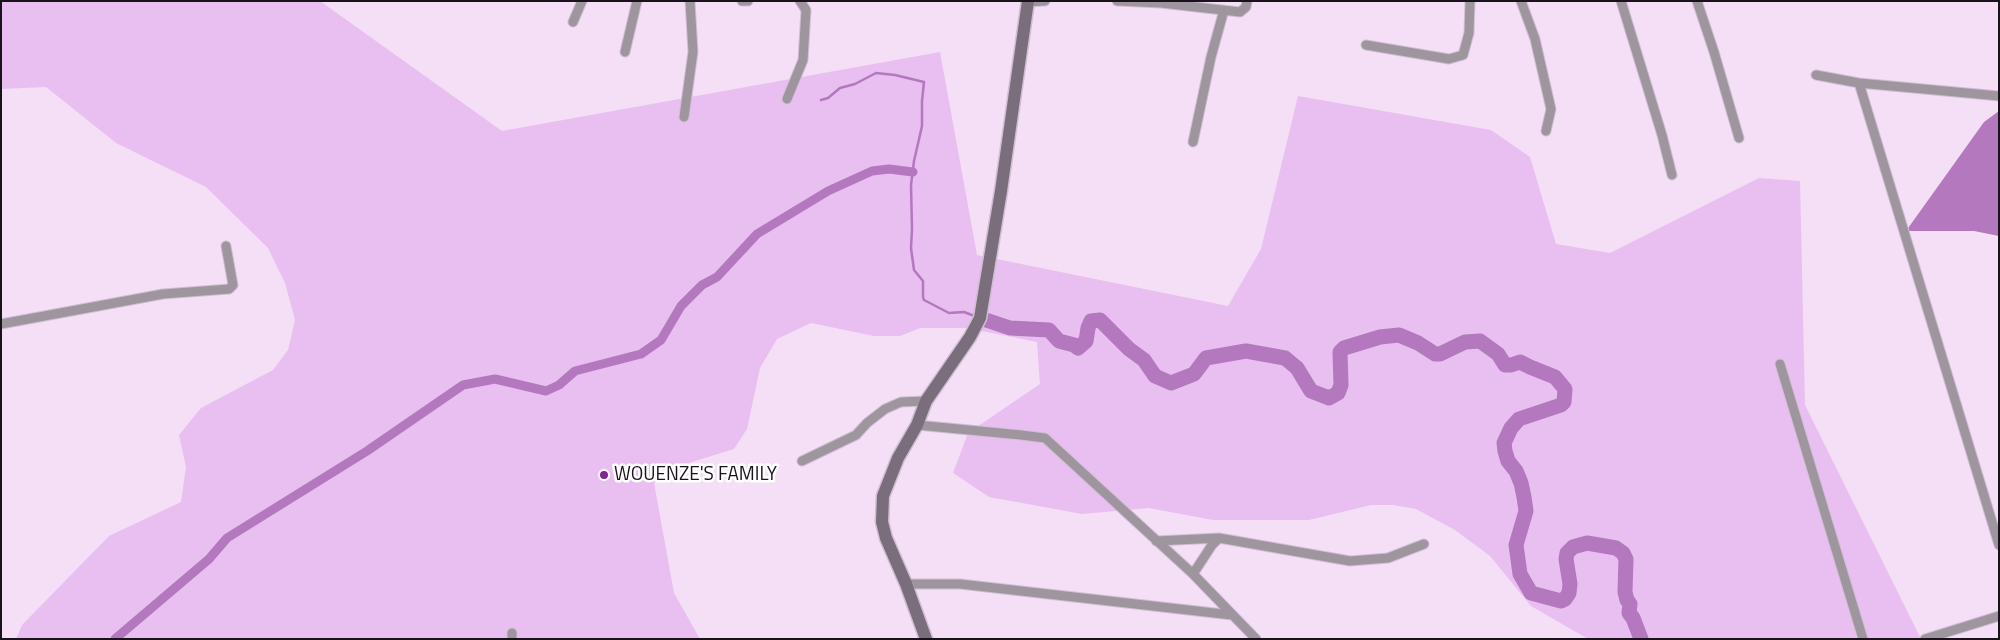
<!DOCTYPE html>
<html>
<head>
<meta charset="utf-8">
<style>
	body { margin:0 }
	#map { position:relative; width:2000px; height:640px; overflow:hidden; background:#f4dff7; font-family:"Titillium Web",sans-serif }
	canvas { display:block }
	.frame { position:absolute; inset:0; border:2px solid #19121a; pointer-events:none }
</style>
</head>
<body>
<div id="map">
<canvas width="2000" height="640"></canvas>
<div class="frame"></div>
</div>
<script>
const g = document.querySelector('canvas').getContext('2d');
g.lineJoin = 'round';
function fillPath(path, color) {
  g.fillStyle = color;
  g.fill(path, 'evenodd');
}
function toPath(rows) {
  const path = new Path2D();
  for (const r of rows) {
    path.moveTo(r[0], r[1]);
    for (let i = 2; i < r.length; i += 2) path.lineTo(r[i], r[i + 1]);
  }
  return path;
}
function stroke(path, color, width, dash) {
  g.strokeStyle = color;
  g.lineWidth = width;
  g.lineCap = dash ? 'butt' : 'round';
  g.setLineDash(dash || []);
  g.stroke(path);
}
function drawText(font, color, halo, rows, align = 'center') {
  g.font = font + ' "Titillium Web",sans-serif';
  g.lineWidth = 5;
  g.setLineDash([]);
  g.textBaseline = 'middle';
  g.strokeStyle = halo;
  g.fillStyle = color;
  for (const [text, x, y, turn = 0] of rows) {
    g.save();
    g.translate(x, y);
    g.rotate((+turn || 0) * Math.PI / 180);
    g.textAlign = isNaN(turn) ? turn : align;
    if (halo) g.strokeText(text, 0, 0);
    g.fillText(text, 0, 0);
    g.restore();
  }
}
const green = toPath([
	[1,1,320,1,502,131,940,52,977,255,1228,306,1261,249,1298,96,1491,130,1530,157,1556,244,1610,253,1759,178,1800,181,1805,405,1921,639,1588,639,1531,606,1490,556,1455,530,1416,509,1393,505,1371,505,1309,520,1213,520,1149,508,1082,514,989,497,953,473,968,433,1040,384,1037,342,967,328,920,328,900,336,874,336,811,323,777,339,760,368,747,429,734,449,692,462,654,483,674,593,700,639,16,639,22,625,109,536,181,502,186,467,179,435,201,408,273,370,288,350,295,320,285,283,268,248,206,187,116,143,46,87,1,89]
]);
const water = toPath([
	[1999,111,1999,236,1974,231,1906,231,1984,122]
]);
const stream = toPath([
	[821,100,828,98,840,88,855,84,876,73,895,75,924,82,922,101,922,126,914,161,911,185,912,229,911,248,914,270,923,281,923,297,924,300,949,313,964,312,977,317]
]);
const canal = toPath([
	[115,639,209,559,227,538,367,451,463,385,495,379,546,391,559,385,575,371,641,354,661,340,681,306,702,285,717,277,757,234,828,191,872,171,889,169,913,172]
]);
const river = toPath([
	[980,318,1010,328,1049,330,1059,341,1074,345,1078,348,1086,341,1088,328,1091,321,1100,320,1129,349,1144,360,1155,376,1171,383,1194,374,1206,358,1246,351,1285,358,1297,368,1311,391,1329,398,1338,393,1341,385,1340,352,1344,348,1380,337,1399,335,1418,343,1435,354,1440,354,1465,342,1480,341,1498,354,1505,365,1511,365,1520,362,1530,367,1555,377,1565,389,1564,402,1561,405,1519,419,1511,428,1504,443,1505,451,1508,461,1516,471,1521,483,1524,497,1526,511,1516,545,1520,574,1531,593,1561,601,1565,599,1569,593,1570,584,1566,559,1567,553,1573,547,1587,543,1616,548,1623,553,1626,559,1625,592,1627,600,1630,604,1629,613,1633,618,1641,639]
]);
const street = toPath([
	[742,1,748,1],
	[1117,1,1161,3,1240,12,1246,7,1247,1],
	[1521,1,1535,39,1551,109,1546,131],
	[1621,1,1662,135,1672,175],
	[1697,1,1714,52,1739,138],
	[1027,2,1045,1],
	[573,22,582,1],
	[1366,45,1449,59,1463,55,1469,33,1470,1],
	[625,52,637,1],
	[1816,75,1859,83,1999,96],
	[1859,83,1999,545],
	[787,99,803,60,806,10,800,1],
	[684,117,693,52,690,1],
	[1193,142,1211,57,1224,10],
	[1,324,163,294,229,289,233,285,226,246],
	[1780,364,1863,639],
	[917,425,1021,435,1045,438,1193,574,1256,639],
	[802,461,856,435,867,423,885,409,901,402,926,401],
	[1156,541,1219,538,1350,561,1388,558,1424,544],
	[1193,574,1212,545,1219,538],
	[906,584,960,584,1232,615],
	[512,639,512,633],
	[1925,639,1999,616]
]);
const secondary = toPath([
	[926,639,906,584,886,538,882,522,883,496,898,458,917,425,926,401,970,337,980,318,1001,191,1028,1]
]);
const markers = [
	[604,475,5,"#802591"]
];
const poiNames = [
	["WOUENZE'S FAMILY",614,475]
];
fillPath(green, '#e8bff0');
fillPath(water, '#b378be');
stroke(stream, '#b378be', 2.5);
stroke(canal, '#b378be', 9);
stroke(river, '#b378be', 15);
stroke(street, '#d1bed4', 11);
stroke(secondary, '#d1bed4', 15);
stroke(street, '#9e959f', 9);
stroke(secondary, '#7a6e7d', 12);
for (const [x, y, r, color] of markers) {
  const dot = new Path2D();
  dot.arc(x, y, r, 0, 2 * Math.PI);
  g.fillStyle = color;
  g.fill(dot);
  stroke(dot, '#fff', 2);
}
drawText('19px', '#19121a', '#fff', poiNames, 'left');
</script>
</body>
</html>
